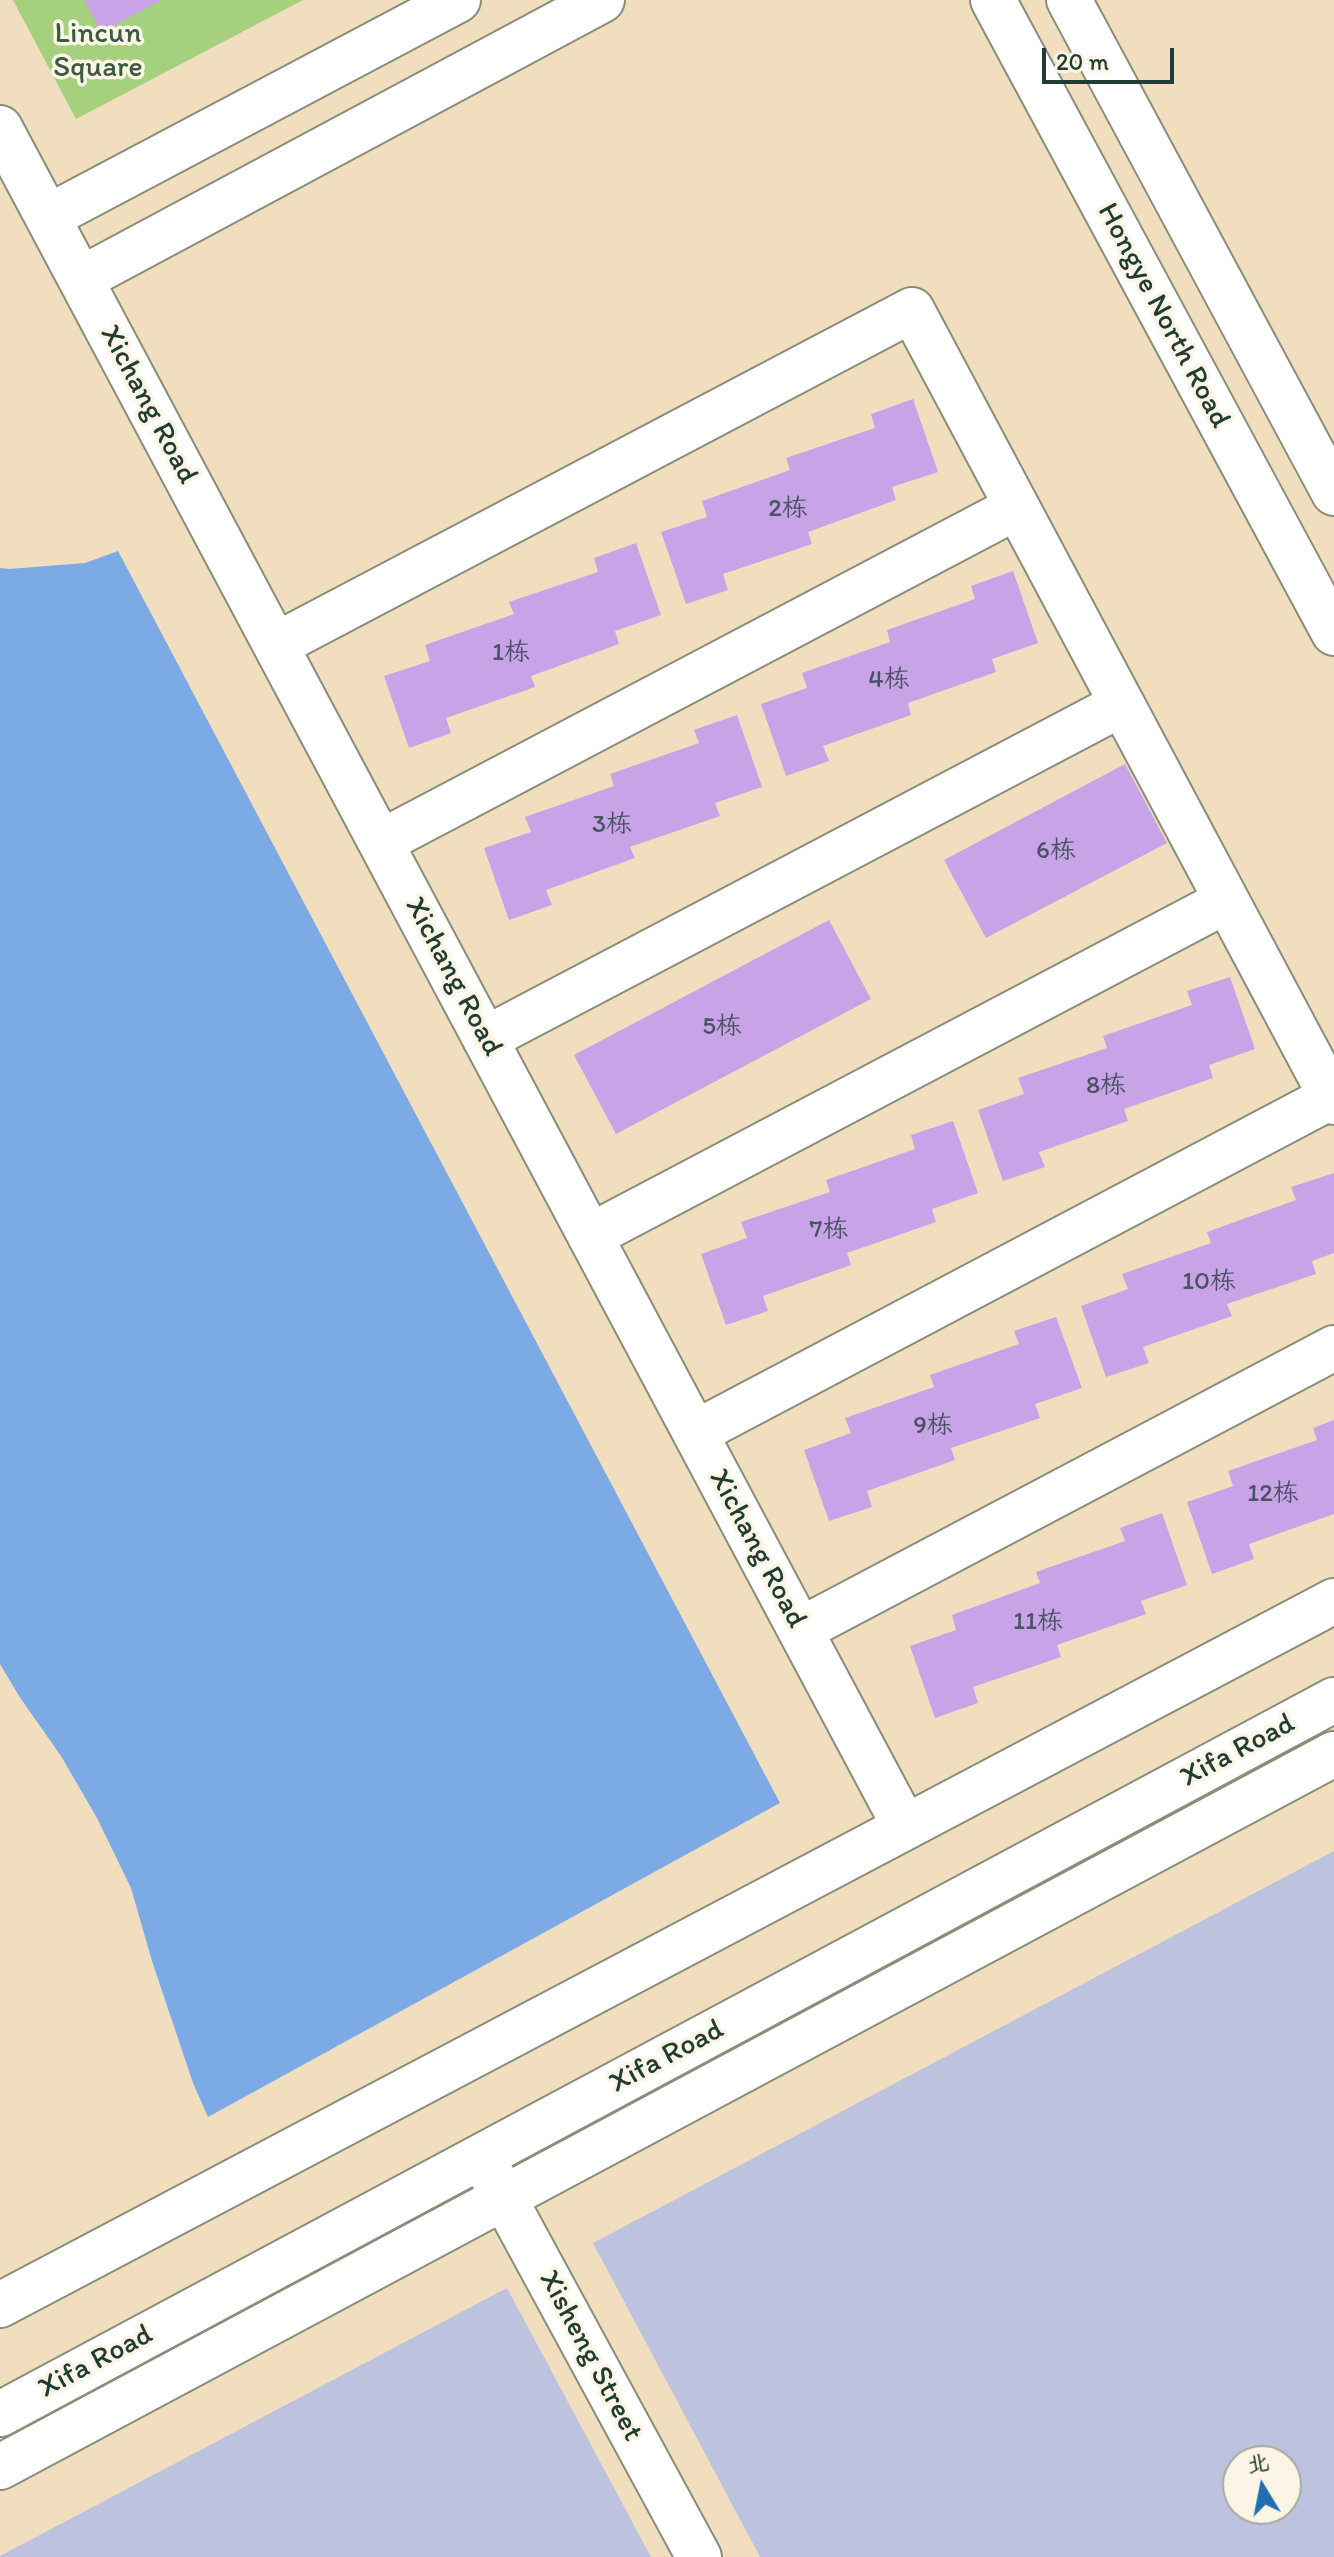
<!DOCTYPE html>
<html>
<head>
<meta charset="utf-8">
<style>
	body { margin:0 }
	#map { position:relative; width:1334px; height:2557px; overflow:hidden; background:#f0debe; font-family:Itim,"LXGW WenKai TC",sans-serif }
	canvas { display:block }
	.north { position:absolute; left:1222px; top:2445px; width:80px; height:80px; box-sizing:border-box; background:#fcf5e5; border:2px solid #a4ab9e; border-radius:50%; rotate:350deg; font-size:22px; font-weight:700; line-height:32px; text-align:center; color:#1f3d34 }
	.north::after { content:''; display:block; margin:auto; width:28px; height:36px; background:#1f6fb2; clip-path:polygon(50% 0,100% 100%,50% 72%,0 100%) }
	.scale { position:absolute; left:1042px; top:48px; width:132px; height:36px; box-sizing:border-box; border:4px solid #1f3d34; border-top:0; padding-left:10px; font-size:24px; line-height:28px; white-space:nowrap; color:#1f3d34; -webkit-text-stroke:6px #fcf5e5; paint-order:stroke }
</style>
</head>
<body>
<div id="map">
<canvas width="1334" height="2557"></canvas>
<div class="north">北</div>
<div class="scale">20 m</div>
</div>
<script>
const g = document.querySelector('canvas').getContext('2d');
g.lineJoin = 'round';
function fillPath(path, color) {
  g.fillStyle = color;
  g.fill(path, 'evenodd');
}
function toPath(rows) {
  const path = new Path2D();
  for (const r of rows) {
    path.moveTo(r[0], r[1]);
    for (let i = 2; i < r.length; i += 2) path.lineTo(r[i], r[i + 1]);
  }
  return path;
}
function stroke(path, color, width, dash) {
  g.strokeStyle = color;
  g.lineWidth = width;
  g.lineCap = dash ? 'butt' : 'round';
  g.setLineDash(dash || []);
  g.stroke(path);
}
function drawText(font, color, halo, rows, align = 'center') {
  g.font = font + ' Itim,"LXGW WenKai TC",sans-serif';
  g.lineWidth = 7;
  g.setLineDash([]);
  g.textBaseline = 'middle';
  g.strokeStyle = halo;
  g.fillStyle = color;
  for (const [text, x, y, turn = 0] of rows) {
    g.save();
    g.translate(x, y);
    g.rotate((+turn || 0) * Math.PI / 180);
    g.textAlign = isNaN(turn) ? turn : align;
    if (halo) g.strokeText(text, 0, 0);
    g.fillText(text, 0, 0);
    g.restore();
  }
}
const industrial = toPath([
	[1334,1851,1334,2557,760,2557,593,2243],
	[1238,2461,1286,2461,1286,2509,1238,2509],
	[507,2288,651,2557,0,2557,0,2556]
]);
const green = toPath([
	[13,0,303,0,76,119]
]);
const water = toPath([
	[118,551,780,1803,208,2117,193,2083,152,1961,131,1888,97,1818,61,1756,19,1696,0,1664,0,568,9,569,85,563]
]);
const building = toPath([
	[84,0,162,0,101,32],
	[913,399,938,472,892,487,896,500,808,532,812,544,723,574,728,590,686,604,661,532,707,517,702,501,790,470,786,458,875,428,871,414],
	[636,543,661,615,615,631,619,644,531,676,535,687,446,718,451,733,409,748,384,676,430,661,425,645,514,614,509,602,598,572,594,558],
	[1013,571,1038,643,992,659,996,672,908,703,911,715,823,746,829,761,786,776,761,704,807,688,802,673,890,642,887,630,975,599,971,586],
	[737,715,762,787,715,803,720,816,630,847,635,858,546,890,552,905,509,920,484,848,531,832,525,817,614,786,610,774,699,743,694,730],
	[1125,764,1167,843,986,938,944,860],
	[829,920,871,999,616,1134,574,1055],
	[1230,977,1255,1049,1209,1065,1213,1078,1124,1109,1128,1121,1039,1152,1045,1167,1003,1181,978,1110,1024,1094,1018,1078,1107,1048,1103,1036,1192,1005,1187,991],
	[953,1121,978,1193,932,1209,936,1222,847,1253,851,1265,763,1296,768,1311,726,1325,701,1254,747,1238,741,1222,830,1192,826,1180,915,1149,911,1135],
	[1334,1173,1334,1253,1312,1261,1316,1274,1227,1304,1232,1316,1143,1347,1149,1363,1106,1377,1081,1306,1128,1289,1122,1274,1211,1243,1207,1232,1296,1200,1291,1187],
	[1056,1317,1082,1388,1035,1404,1040,1418,951,1448,955,1460,867,1491,872,1507,829,1521,804,1450,851,1433,845,1418,934,1387,930,1375,1019,1344,1014,1331],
	[1334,1420,1334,1514,1249,1544,1254,1559,1212,1574,1187,1502,1233,1486,1228,1471,1317,1440,1313,1428],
	[1162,1513,1187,1585,1141,1601,1146,1614,1057,1645,1061,1657,973,1687,978,1703,935,1718,910,1646,956,1630,952,1615,1040,1583,1036,1572,1125,1541,1120,1528]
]);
const minor = toPath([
	[0,128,905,1827],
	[48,217,458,0],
	[81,279,602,0],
	[276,645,912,310,1334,1102],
	[381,842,1017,507],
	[485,1039,1122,704],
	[590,1236,1226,901],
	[695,1433,1331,1097],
	[800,1630,1334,1348],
	[490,2172,699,2557],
	[0,2305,1334,1601],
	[0,2414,1334,1700],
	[0,2467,1334,1754]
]);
const major = toPath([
	[993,0,1334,633],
	[1069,0,1334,493]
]);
const numberNames = [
	["2栋",788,509],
	["1栋",511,653],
	["4栋",889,680],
	["3栋",612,825],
	["6栋",1056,851],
	["5栋",722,1027],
	["8栋",1106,1086],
	["7栋",829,1230],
	["10栋",1209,1282],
	["9栋",933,1426],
	["12栋",1273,1494],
	["11栋",1038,1622]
];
const parkNames = [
	["Lincun",98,34],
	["Square",98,68]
];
const streetNames = [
	["Hongye North Road",1163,316,62],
	["Xichang Road",148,405,62],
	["Xichang Road",453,977,62],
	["Xichang Road",757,1549,62],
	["Xifa Road",1238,1751,-28],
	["Xifa Road",667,2057,-28],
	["Xisheng Street",590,2356,62],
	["Xifa Road",96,2362,-28]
];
fillPath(industrial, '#bdc3de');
fillPath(green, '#a5d07d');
fillPath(water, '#7caae5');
fillPath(building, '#c8a3e8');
stroke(minor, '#888e79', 48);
stroke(major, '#888e79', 48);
stroke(minor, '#fff', 44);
stroke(major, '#fff', 44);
drawText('26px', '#495661', null, numberNames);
drawText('30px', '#3a5a43', '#fcf5e5', parkNames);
drawText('30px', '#1f3d34', '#fcf5e5', streetNames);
</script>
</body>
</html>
